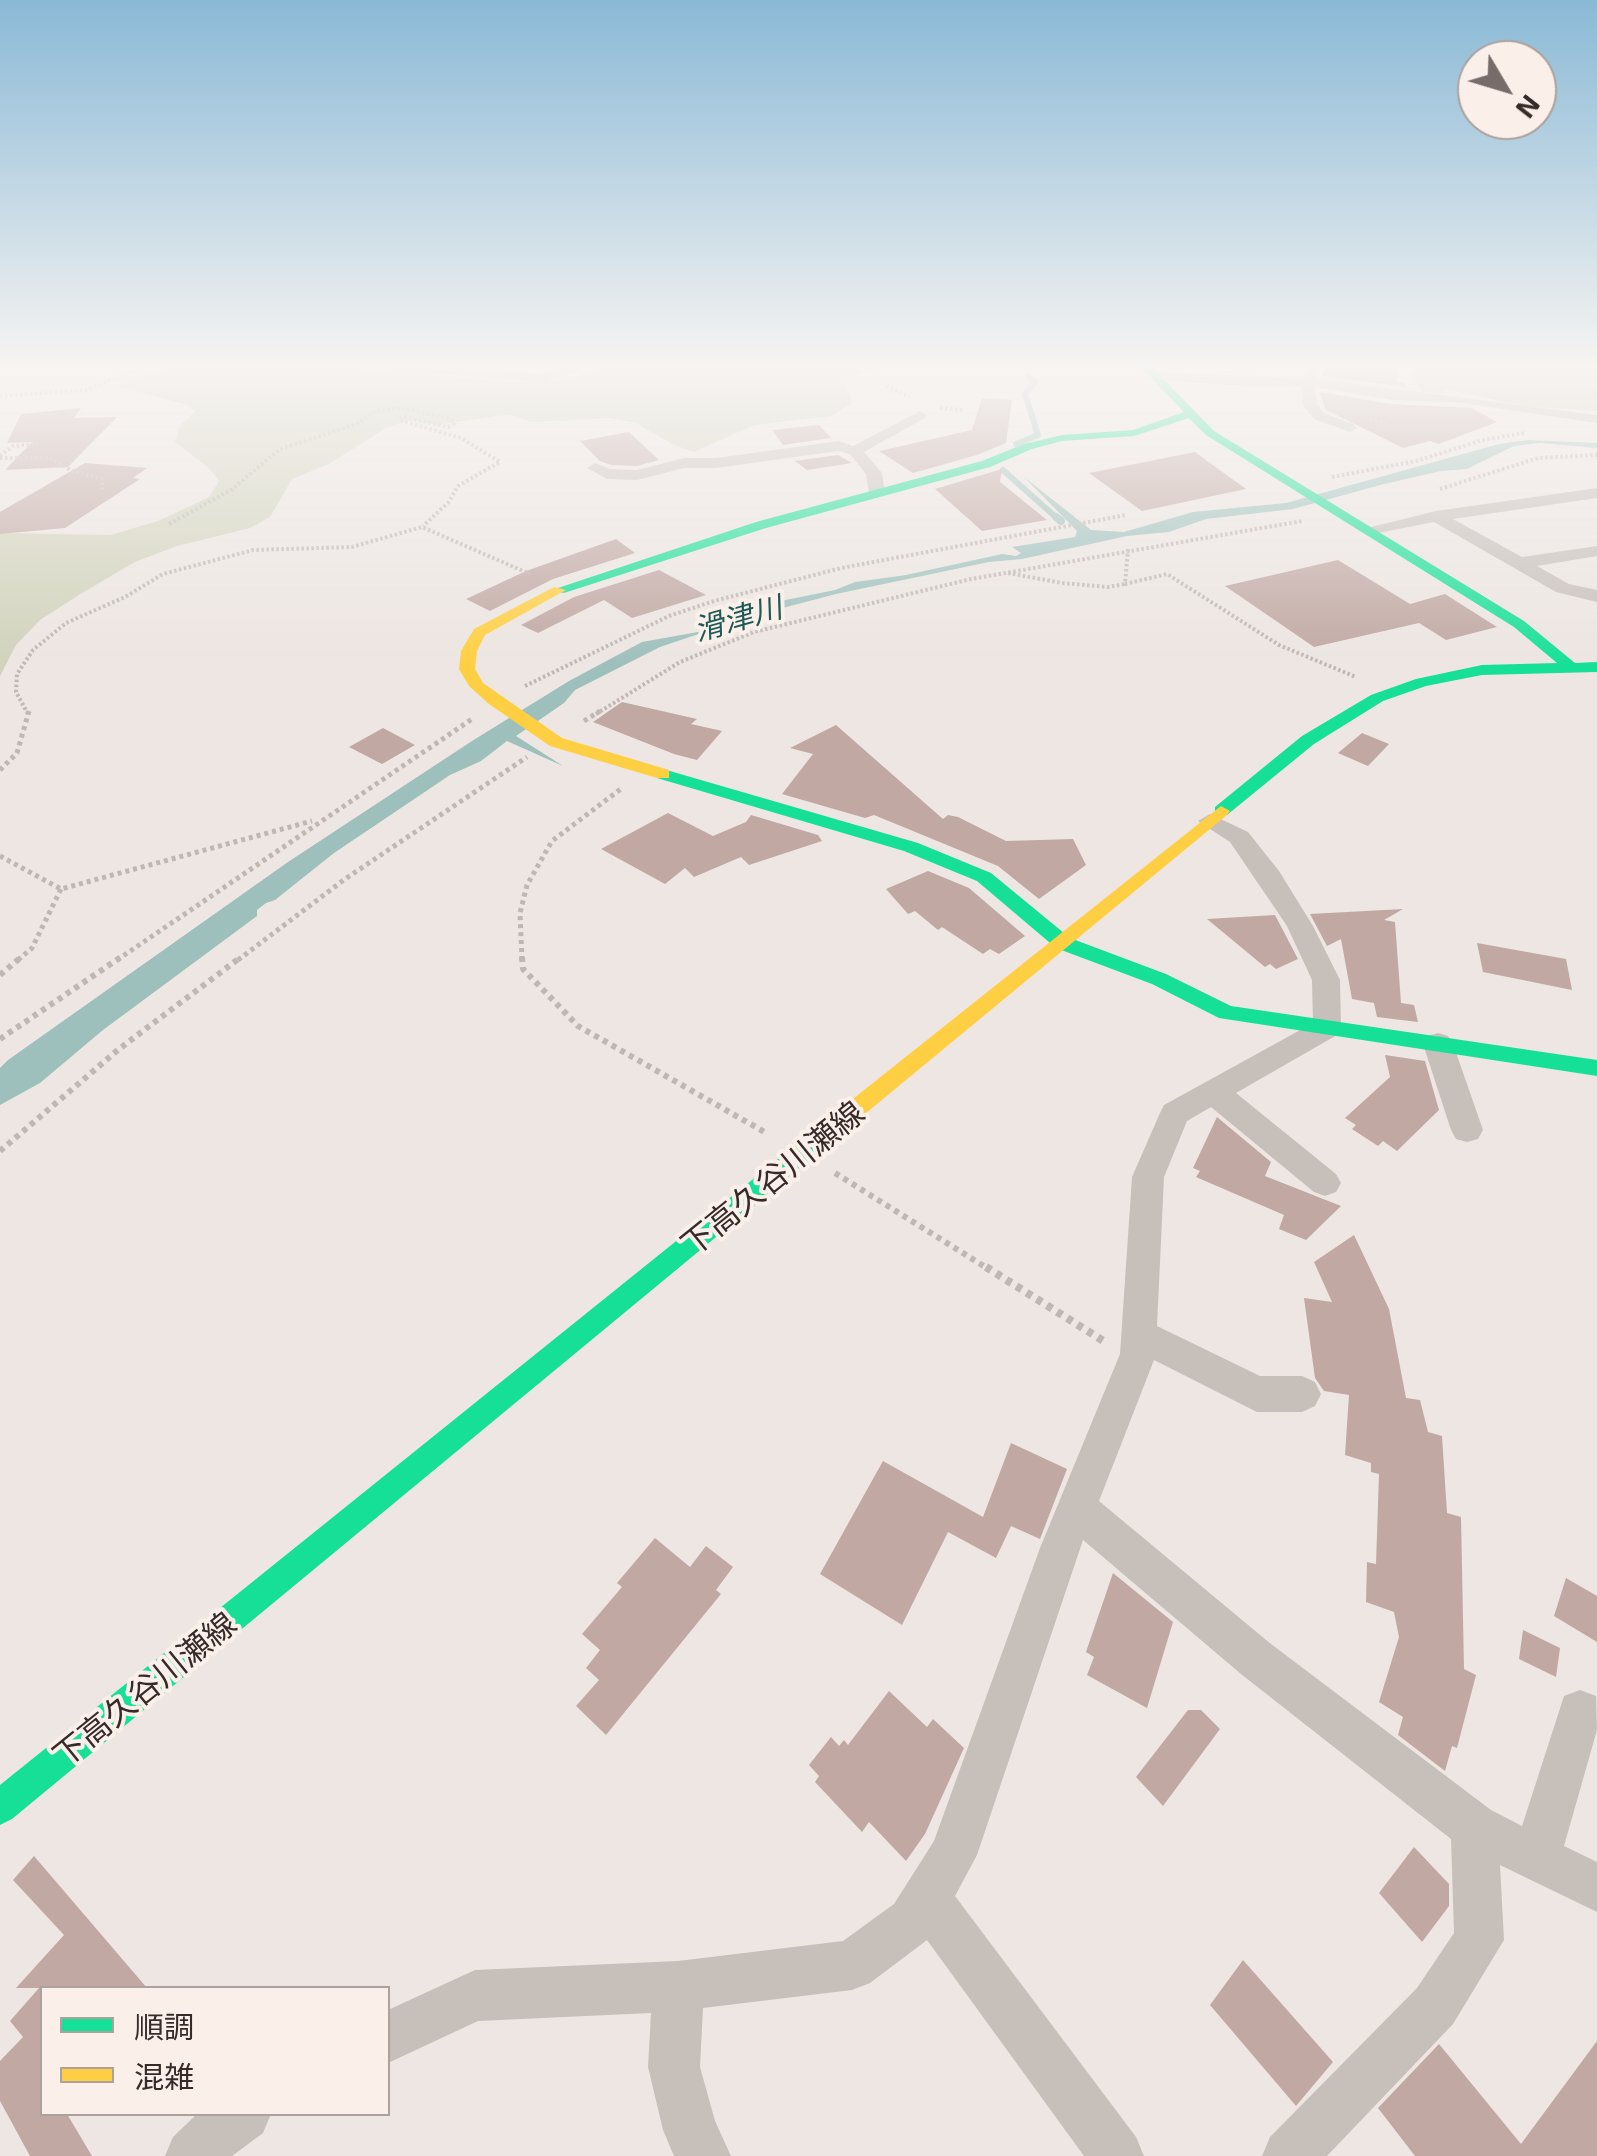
<!DOCTYPE html>
<html>
<head>
<meta charset="utf-8">
<style>
	body { margin:0 }
	#map { position:relative; width:1597px; height:2156px; overflow:hidden; background:#ede6e2; font-family:"Exo 2","Noto Sans JP",sans-serif }
	canvas { display:block }
	.legend { position:absolute; left:40px; top:1986px; width:350px; height:130px; box-sizing:border-box; background:#faf0e9; border:2px solid #aca19c; margin:0; padding:12px 18px; list-style:none; font-size:30px; color:#372b29 }
	.legend li { display:flex; align-items:center; gap:20px; height:50px }
	.legend b { width:50px; border:2px solid #aca19c }
	.north { position:absolute; left:1457px; top:40px; width:100px; height:100px; box-sizing:border-box; background:#faf0e9; border:2px solid #aca19c; border-radius:50%; rotate:128deg; font-size:28px; font-weight:700; line-height:40px; text-align:center; color:#372b29 }
	.north::after { content:''; display:block; margin:auto; width:35px; height:45px; background:#776c6a; clip-path:polygon(50% 0,100% 100%,50% 72%,0 100%) }
</style>
</head>
<body>
<div id="map">
<canvas width="1597" height="2156"></canvas>
<ul class="legend">
<li><b style="height:12px;background:#16e098"></b>順調</li>
<li><b style="height:12px;background:#ffcf43"></b>混雑</li>
</ul>
<div class="north">N</div>
</div>
<script>
const g = document.querySelector('canvas').getContext('2d');
g.lineJoin = 'round';
function fillPath(path, color) {
  g.fillStyle = color;
  g.fill(path, 'evenodd');
}
function toPath(rows) {
  const path = new Path2D();
  for (const r of rows) {
    path.moveTo(r[0], r[1]);
    for (let i = 2; i < r.length; i += 2) path.lineTo(r[i], r[i + 1]);
  }
  return path;
}
function stroke(path, color, width, dash) {
  g.strokeStyle = color;
  g.lineWidth = width;
  g.lineCap = dash ? 'butt' : 'round';
  g.setLineDash(dash || []);
  g.stroke(path);
}
function drawText(font, color, halo, rows, align = 'center') {
  g.font = font + ' "Exo 2","Noto Sans JP",sans-serif';
  g.lineWidth = 8;
  g.setLineDash([]);
  g.textBaseline = 'middle';
  g.strokeStyle = halo;
  g.fillStyle = color;
  for (const [text, x, y, turn = 0] of rows) {
    g.save();
    g.translate(x, y);
    g.rotate((+turn || 0) * Math.PI / 180);
    g.textAlign = isNaN(turn) ? turn : align;
    if (halo) g.strokeText(text, 0, 0);
    g.fillText(text, 0, 0);
    g.restore();
  }
}
const green = toPath([
	[177,364,315,364,506,382,564,380,613,364,895,364,850,377,846,384,852,403,832,416,754,425,694,452,674,445,636,423,609,418,532,422,510,415,495,416,438,425,409,420,386,428,329,464,292,479,270,517,250,528,177,546,135,562,82,593,40,620,16,645,0,676,0,533,111,535,158,521,209,497,219,481,209,468,175,442,180,426,195,411,187,405,117,386],
	[1416,364,1597,364,1597,411,1522,406,1445,389,1440,394,1422,391,1409,373]
]);
const water = toPath([
	[1528,440,1597,443,1597,448,1540,443,1514,446,1467,469,1441,471,1384,484,1293,509,1206,519,1169,532,1127,536,1022,559,989,562,836,594,752,616,660,647,575,690,564,703,516,736,563,766,507,741,481,761,450,775,334,853,275,900,266,903,257,910,257,916,103,1030,40,1083,0,1105,0,1068,8,1060,288,862,472,741,569,681,642,642,709,630,741,609,835,590,855,582,906,575,1002,554,1016,556,1021,553,1012,547,1075,537,1077,531,1024,477,1091,530,1124,532,1193,512,1286,503,1499,444]
]);
const streamFar1 = toPath([
	[1016,444,1038,435,1025,394,1035,382,1028,376],
	[1003,470,1059,520]
]);
const stream = toPath([
	[1056,517,1061,521]
]);
const building = toPath([
	[1326,364,1399,364,1397,382,1405,383,1406,387,1322,376],
	[1319,392,1391,404,1472,408,1497,422,1439,444,1430,441,1403,448,1326,410],
	[982,398,1012,400,1006,443,977,455,913,473,879,451,972,430],
	[81,408,74,418,117,417,68,467,5,470,32,442,7,443,21,414],
	[819,425,831,438,783,445,772,430],
	[629,432,659,460,637,466,611,465,600,461,580,441],
	[1195,452,1246,489,1142,511,1089,473],
	[838,455,852,463,807,470,795,461],
	[85,463,147,468,133,478,140,479,65,528,0,534,0,512],
	[1002,469,1000,482,1047,520,982,531,935,489],
	[616,539,635,553,553,579,490,611,466,599,526,571],
	[1338,560,1410,604,1445,594,1497,627,1446,640,1419,623,1314,647,1225,586],
	[659,570,706,595,632,618,604,600,538,633,521,625,574,597],
	[622,702,697,719,691,724,722,731,697,760,674,754,593,722],
	[836,725,943,819,948,815,958,817,1006,841,1073,839,1086,865,1039,899,998,866,874,815,865,818,782,794,813,754,790,748],
	[383,728,415,745,382,764,349,747],
	[1362,733,1389,744,1368,766,1338,753],
	[668,813,713,836,746,822,751,815,818,835,822,841,749,865,741,857,694,877,685,868,665,884,601,849],
	[928,871,969,888,1025,936,999,954,990,949,983,954,942,927,938,930,915,911,908,914,886,889],
	[1403,909,1384,920,1395,922,1401,1003,1414,1005,1418,1022,1377,1017,1374,1003,1352,999,1341,939,1327,946,1310,914],
	[1275,915,1298,959,1276,969,1270,964,1265,967,1207,919],
	[1477,943,1566,959,1572,990,1483,972],
	[1385,1055,1425,1061,1439,1110,1397,1151,1383,1141,1378,1146,1352,1129,1356,1125,1345,1118,1390,1077],
	[1217,1117,1271,1162,1265,1176,1341,1206,1306,1240,1279,1229,1284,1215,1196,1177,1200,1171,1193,1168],
	[1354,1235,1389,1309,1406,1398,1420,1400,1428,1432,1442,1436,1447,1513,1461,1517,1464,1669,1476,1675,1457,1748,1452,1746,1445,1771,1398,1735,1403,1717,1379,1702,1399,1637,1394,1612,1366,1602,1367,1562,1376,1564,1379,1474,1371,1472,1371,1463,1345,1455,1349,1395,1324,1391,1315,1378,1304,1298,1332,1302,1314,1262],
	[1011,1443,1067,1469,1040,1539,1011,1526,996,1558,948,1532,902,1625,820,1574,883,1461,983,1517],
	[655,1538,690,1567,706,1546,733,1567,716,1590,721,1594,606,1735,576,1706,599,1680,586,1668,600,1650,582,1634,622,1587,617,1583],
	[1113,1573,1173,1622,1147,1708,1087,1675,1094,1657,1086,1652],
	[1566,1578,1597,1596,1597,1642,1554,1616],
	[1523,1630,1560,1648,1556,1677,1519,1659],
	[889,1691,927,1727,933,1719,964,1748,925,1834,906,1861,869,1822,862,1832,815,1782,819,1776,809,1765,831,1737,839,1746,844,1740,848,1745],
	[1188,1710,1201,1710,1220,1729,1163,1806,1136,1777],
	[1414,1847,1449,1884,1449,1906,1422,1942,1379,1893],
	[34,1856,147,1988,42,1988,42,2114,67,2114,92,2156,30,2156,0,2101,0,2061,23,2037,10,2021,39,1988,16,1988,64,1935,13,1880],
	[1243,1960,1333,2062,1296,2106,1210,2005],
	[1597,2041,1597,2156,1415,2156,1378,2108,1439,2044,1521,2144]
]);
const pathFar3 = toPath([
	[886,386,910,397],
	[0,396,86,390,150,364],
	[940,408,963,410],
	[1370,420,1390,423],
	[0,456,13,446,38,444],
	[0,458,50,458,72,471,102,479,103,493],
	[1332,477,1416,461,1483,440,1524,433],
	[1440,489,1538,458,1597,455],
	[169,524,231,490,280,449,356,424,376,411,402,408,451,419,454,424,448,427,404,417,399,420,461,438,500,462,458,486,448,503,423,526],
	[1128,549,1125,584,1167,574,1279,645,1356,677],
	[1008,573,1062,583,1108,587,1125,584],
	[525,686,669,616,714,601,841,568,1126,515],
	[28,714,16,692,17,674,33,650,66,623,125,597,163,574,253,550,352,547,422,527,530,574],
	[596,714,680,662,754,632,971,579,1302,521]
]);
const pathFar2 = toPath([
	[584,721,600,711],
	[0,770,17,753,29,711],
	[0,856,61,889,312,821],
	[18,960,32,948,61,889],
	[117,960,472,719],
	[238,960,345,879,527,757],
	[522,960,520,913,527,885,552,841,622,788]
]);
const pathFar1 = toPath([
	[522,957,523,969,578,1026,768,1134],
	[0,975,21,957],
	[0,1039,121,957],
	[0,1151,119,1049,241,957],
	[835,1173,990,1270]
]);
const path = toPath([
	[986,1267,1105,1342]
]);
const street = toPath([
	[363,364,424,364,542,374,578,364,601,364,542,382,369,368,363,364],
	[1314,365,1321,369,1316,379,1597,415,1597,423,1462,403,1392,400,1315,387,1317,404,1324,413,1355,425,1357,428,1350,432,1314,419,1303,405,1301,386,1255,387,1158,380,1151,376,1158,372,1303,378,1314,365],
	[920,411,927,415,925,418,864,452,882,473,885,493,877,498,869,493,866,474,850,454,838,451,716,468,684,468,637,480,607,479,587,468,595,463,610,469,637,470,684,458,716,458,839,441,853,446,920,411],
	[1597,488,1597,498,1453,519,1522,557,1597,546,1597,556,1537,566,1569,584,1597,590,1597,602,1556,592,1434,522,1368,535,1359,530,1436,511,1597,488],
	[1210,814,1248,832,1279,871,1313,926,1340,980,1341,1028,1337,1035,1236,1093,1336,1174,1341,1183,1336,1192,1325,1196,1314,1192,1211,1107,1187,1121,1164,1177,1157,1326,1260,1376,1302,1376,1315,1382,1321,1394,1315,1406,1302,1412,1257,1412,1154,1360,1099,1501,1271,1644,1491,1810,1522,1826,1564,1696,1580,1690,1596,1696,1597,1730,1564,1846,1597,1862,1597,1912,1500,1865,1504,1940,1453,2024,1327,2156,1262,2156,1270,2137,1417,1988,1454,1933,1451,1839,1241,1674,1083,1540,977,1855,955,1896,1136,2137,1144,2156,1084,2156,927,1940,870,1983,852,1990,703,2008,700,2067,715,2121,731,2156,674,2156,663,2130,648,2067,651,2013,478,2021,388,2063,388,2010,475,1970,678,1961,843,1941,894,1904,934,1841,1040,1548,1120,1354,1132,1177,1160,1113,1164,1105,1313,1023,1312,980,1287,926,1230,842,1198,821,1210,814],
	[1438,1033,1448,1036,1453,1044,1483,1130,1478,1139,1467,1142,1456,1139,1451,1130,1423,1044,1428,1036,1438,1033],
	[197,2114,271,2114,263,2133,232,2156,165,2156,173,2137,197,2114]
]);
const fast = toPath([
	[1138,364,1149,364,1214,431,1524,621,1575,663,1597,662,1597,672,1482,675,1426,686,1383,701,1314,744,1227,815,1215,815,1215,807,1302,736,1371,695,1416,679,1482,665,1557,663,1514,627,1206,435,1189,418,1134,436,1062,441,1032,449,990,467,766,528,564,593,552,590,756,522,982,461,1024,444,1062,435,1133,430,1184,412,1138,364],
	[663,769,918,843,991,873,1070,938,1166,974,1231,1006,1597,1060,1597,1076,1219,1018,1152,984,1056,948,977,881,904,851,657,778,657,770,663,769],
	[852,1103,860,1106,864,1112,860,1118,12,1819,0,1825,0,1785,844,1106,852,1103]
]);
const slow = toPath([
	[554,587,566,590,485,635,477,651,475,669,483,683,562,738,669,770,669,778,657,778,550,746,489,704,469,686,459,669,461,651,474,629,554,587],
	[1221,806,1230,811,1227,815,860,1118,844,1118,840,1112,844,1106,1221,806]
]);
const farWaternames = [
	["滑津川",738,619,-16]
];
const streetNames = [
	["下高久谷川瀬線",773,1179,-39],
	["下高久谷川瀬線",145,1690,-39]
];
fillPath(green, '#d1d2bc');
fillPath(water, '#9dc0bc');
stroke(streamFar1, '#9dc0bc', 6);
stroke(stream, '#9dc0bc', 8);
fillPath(building, '#c1a8a3');
stroke(pathFar3, '#c0b7b3', 4, [2.5, 2.5]);
stroke(pathFar2, '#c0b7b3', 5, [4, 4]);
stroke(pathFar1, '#c0b7b3', 6, [5, 5]);
stroke(path, '#c0b7b3', 8, [6, 6]);
fillPath(street, '#c7bfba');
fillPath(fast, '#16e098');
fillPath(slow, '#ffcf43');
const sky = g.createLinearGradient(0, 0, 0, 666);
sky.addColorStop(0, '#8ab9d6');
sky.addColorStop(0.55, '#f7f4f2');
sky.addColorStop(1, '#f7f4f200');
g.fillStyle = sky;
g.fillRect(0, 0, 1597, 666);
drawText('italic 30px', '#1e5956', '#faf0e9', farWaternames);
drawText('32px', '#372b29', '#faf0e9', streetNames);
</script>
</body>
</html>
